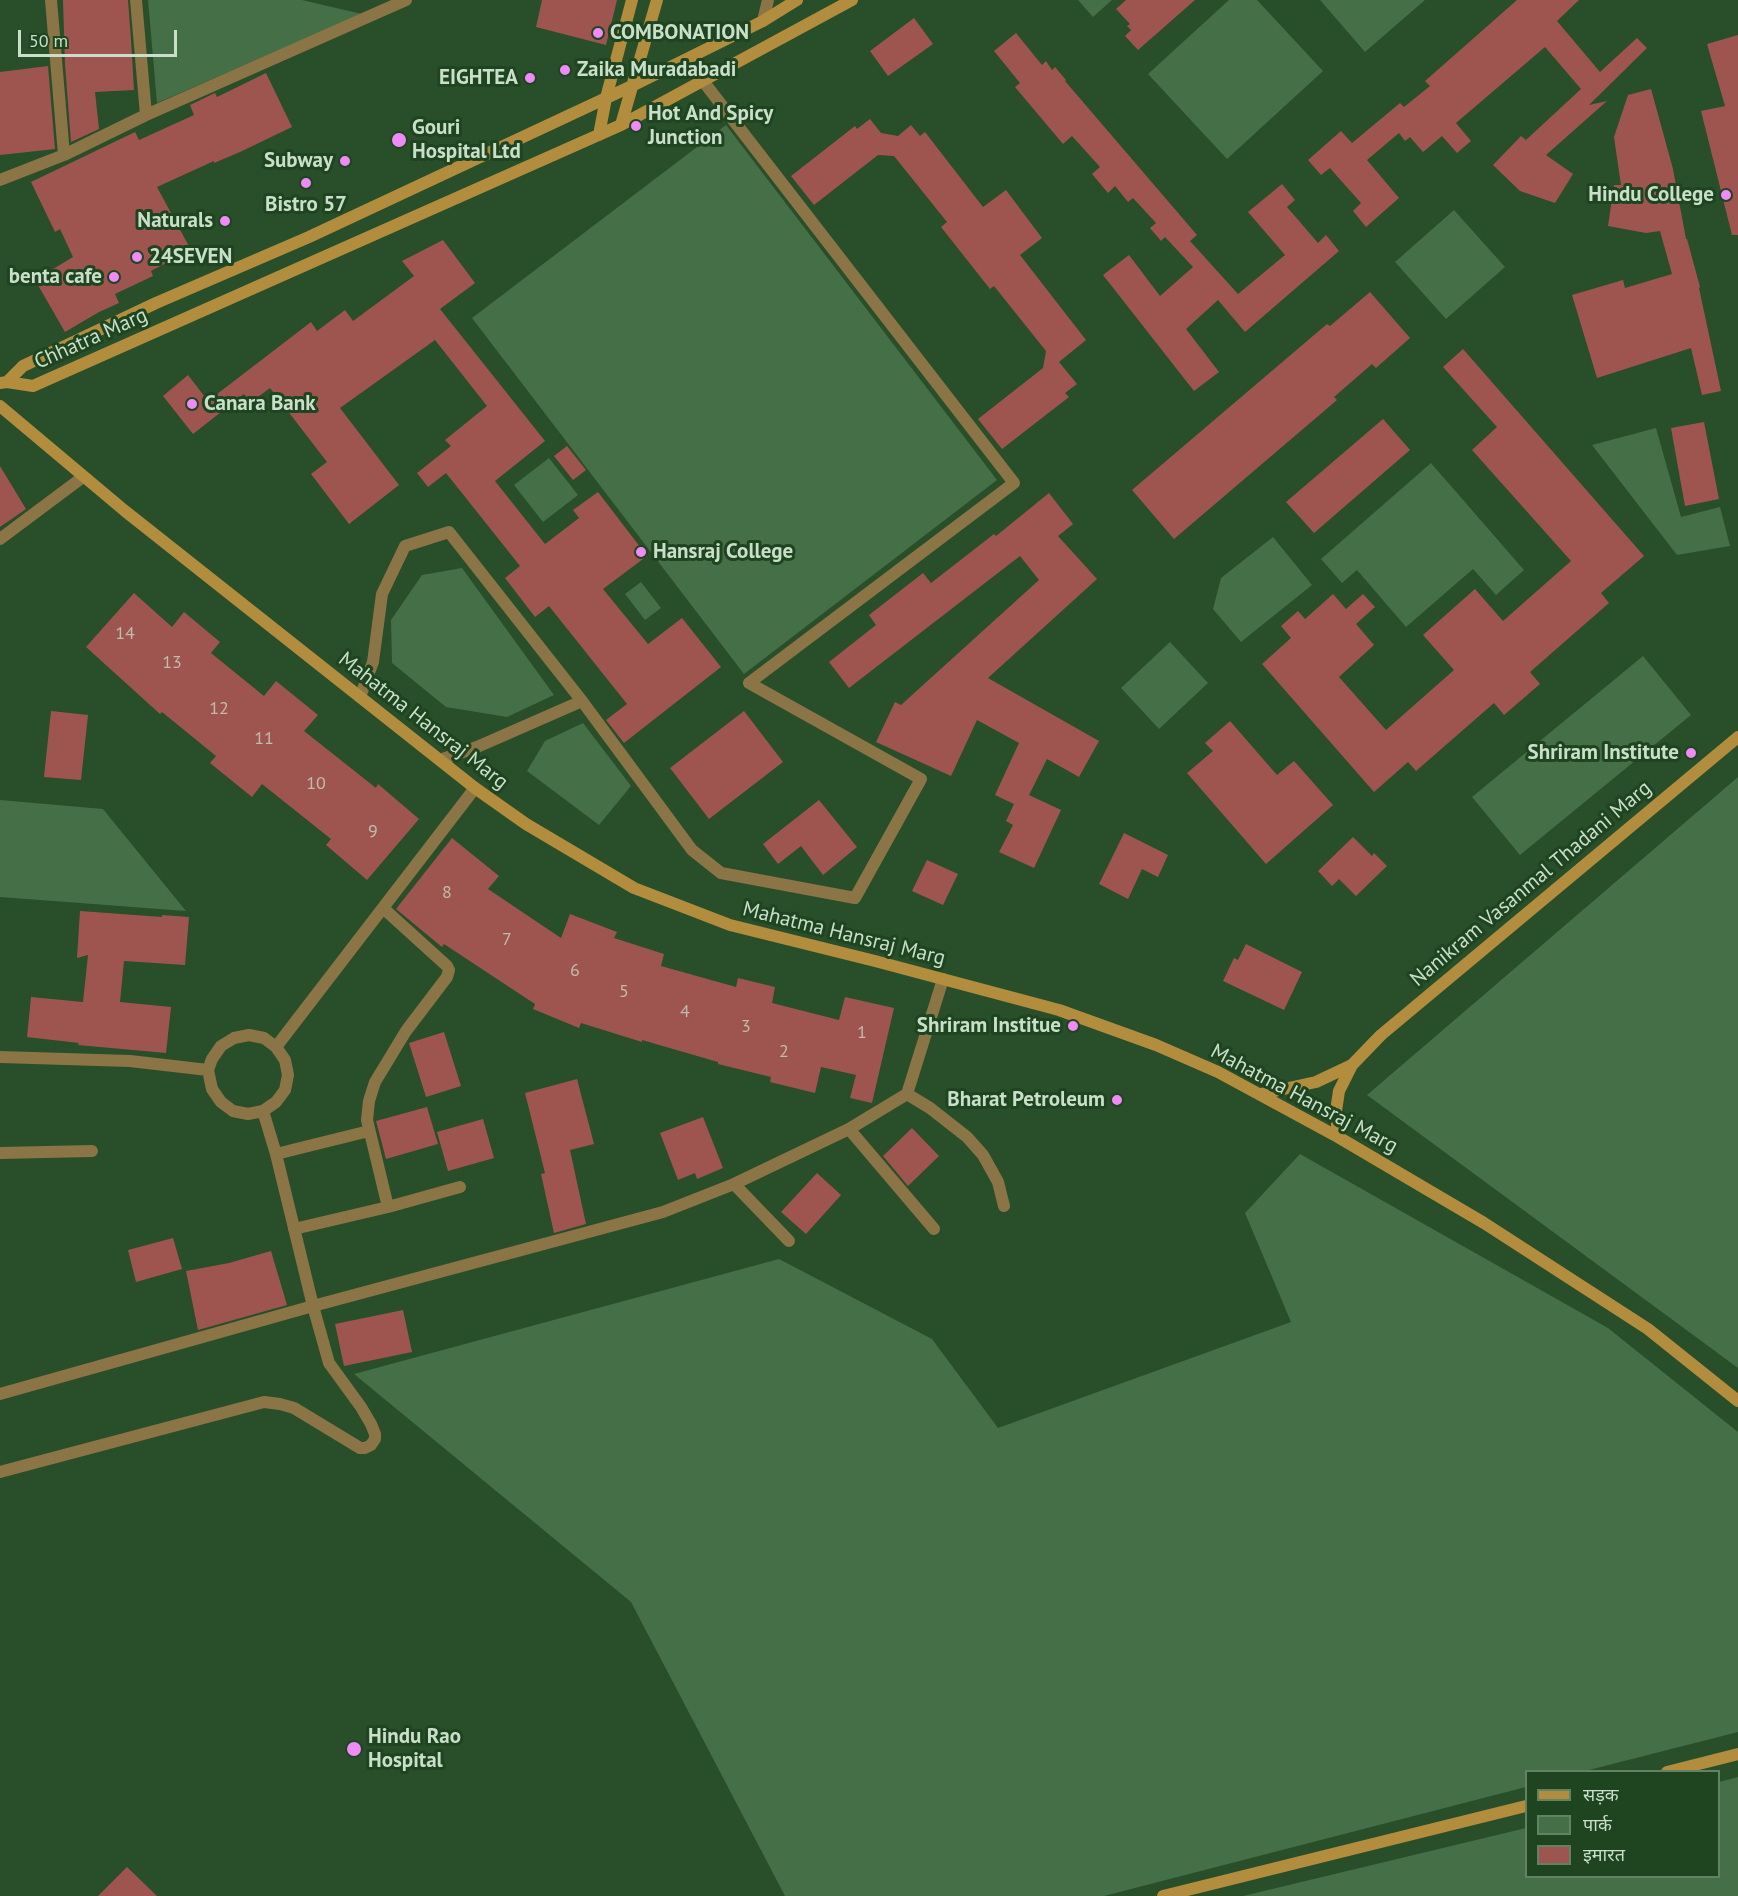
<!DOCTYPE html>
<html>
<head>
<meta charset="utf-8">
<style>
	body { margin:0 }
	#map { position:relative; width:1738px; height:1896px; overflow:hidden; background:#294e2a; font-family:"PT Sans","Noto Sans Devanagari",sans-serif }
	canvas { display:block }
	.legend { position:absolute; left:1525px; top:1770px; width:195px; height:108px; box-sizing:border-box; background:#1e4420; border:2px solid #638264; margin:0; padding:8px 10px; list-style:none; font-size:18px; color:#cadfca }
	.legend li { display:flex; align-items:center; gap:12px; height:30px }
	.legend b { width:30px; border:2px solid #638264 }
	.scale { position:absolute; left:18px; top:30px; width:159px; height:27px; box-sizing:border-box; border:3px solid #cadfca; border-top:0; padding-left:8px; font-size:18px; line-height:21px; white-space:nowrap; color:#cadfca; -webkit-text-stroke:4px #1e4420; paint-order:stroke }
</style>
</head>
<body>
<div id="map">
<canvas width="1738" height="1896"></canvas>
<ul class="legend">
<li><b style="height:8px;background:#b18d3d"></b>सड़क</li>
<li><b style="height:16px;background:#456f46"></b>पार्क</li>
<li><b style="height:16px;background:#9e5550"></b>इमारत</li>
</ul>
<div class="scale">50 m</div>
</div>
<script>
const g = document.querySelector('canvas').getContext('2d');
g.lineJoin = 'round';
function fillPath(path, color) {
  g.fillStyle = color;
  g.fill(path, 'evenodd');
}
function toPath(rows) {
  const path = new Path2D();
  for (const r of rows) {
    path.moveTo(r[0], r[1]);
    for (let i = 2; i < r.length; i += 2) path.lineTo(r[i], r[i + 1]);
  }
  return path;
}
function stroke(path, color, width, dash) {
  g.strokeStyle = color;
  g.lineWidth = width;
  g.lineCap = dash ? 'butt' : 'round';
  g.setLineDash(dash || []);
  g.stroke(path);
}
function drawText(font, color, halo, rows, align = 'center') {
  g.font = font + ' "PT Sans",sans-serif';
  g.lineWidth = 6;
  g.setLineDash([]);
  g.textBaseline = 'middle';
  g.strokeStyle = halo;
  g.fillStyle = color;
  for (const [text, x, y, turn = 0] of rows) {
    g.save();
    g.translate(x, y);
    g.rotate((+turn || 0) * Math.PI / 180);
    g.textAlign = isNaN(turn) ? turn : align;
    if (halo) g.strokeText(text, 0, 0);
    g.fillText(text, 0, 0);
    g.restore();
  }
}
const green = toPath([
	[148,0,302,0,362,14,157,103],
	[1078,0,1112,0,1093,17],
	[1229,0,1257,0,1323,71,1227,159,1148,74],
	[1320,0,1425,0,1365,52],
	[726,125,997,480,744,674,472,318],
	[1454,210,1505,267,1446,319,1395,262],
	[1656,428,1681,517,1720,507,1730,546,1677,555,1592,445],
	[549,458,578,495,543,522,514,485],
	[1431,463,1524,570,1496,595,1473,569,1406,627,1357,570,1342,583,1321,559],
	[1273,537,1312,585,1241,642,1213,609,1221,578],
	[462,568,554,695,507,717,446,707,392,663,391,620,422,575],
	[641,582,661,608,645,620,625,594],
	[1170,642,1208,683,1159,729,1121,688],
	[1643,656,1691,715,1520,855,1472,797],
	[583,723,631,786,599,825,527,771,545,741],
	[1738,777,1738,1368,1367,1095],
	[0,800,103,809,186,911,0,897],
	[1300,1154,1608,1328,1738,1432,1738,1732,1585,1771,1526,1772,1526,1787,1104,1896,785,1896,631,1602,354,1374,779,1259,932,1339,998,1428,1291,1322,1245,1213],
	[1738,1777,1738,1896,1243,1896,1526,1828,1526,1876,1718,1876,1719,1782]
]);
const building = toPath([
	[63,0,128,0,131,40,134,90,95,92,99,129,71,142,65,64],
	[542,0,617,0,606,45,536,27],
	[1126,0,1195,0,1138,50,1125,36,1131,30,1127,26,1130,24,1116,9],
	[1517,0,1579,0,1557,21,1600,72,1637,38,1647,48,1589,105,1607,101,1546,155,1573,174,1555,203,1520,191,1493,165,1521,136,1526,140,1581,89,1545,47,1456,123,1471,141,1457,153,1442,136,1423,152,1410,137,1405,141,1399,133,1367,160,1399,198,1366,227,1353,211,1361,203,1336,175,1330,168,1321,175,1308,160,1341,131,1352,143,1400,103,1404,107,1430,86,1425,81],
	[914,18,933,44,888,76,870,51],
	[1016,33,1042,65,1046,61,1052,70,1055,67,1066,80,1065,81,1197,235,1190,241,1238,294,1285,255,1248,212,1282,184,1295,200,1287,207,1318,243,1326,235,1339,251,1245,332,1218,300,1186,329,1219,372,1194,391,1103,275,1129,255,1160,296,1193,267,1165,237,1161,241,1150,228,1156,223,1133,198,1128,202,1115,186,1108,193,1092,174,1100,167,1072,136,1063,144,1015,87,1020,83,994,51],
	[1738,35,1738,235,1732,235,1701,111,1725,106,1707,44],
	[48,66,55,149,0,155,0,72],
	[266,73,292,127,240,152,214,163,214,161,157,187,191,250,151,271,153,276,115,294,119,303,99,312,65,332,35,280,73,257,60,229,55,232,31,182,135,132,139,140,194,115,190,105,215,93,217,97],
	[1651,89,1673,169,1686,239,1687,239,1700,287,1699,288,1721,391,1702,395,1691,348,1597,378,1572,295,1623,280,1625,288,1672,274,1660,231,1646,233,1608,226,1614,185,1621,185,1614,137,1628,95],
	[870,119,881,133,898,136,911,125,920,136,925,132,983,207,1006,190,1042,238,1020,255,1086,340,1059,362,1077,384,1065,393,1069,397,1002,449,978,419,1043,368,1046,351,994,286,990,289,941,227,947,222,894,156,878,155,814,205,791,176,855,126,857,129],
	[443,240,475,283,440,309,545,441,495,481,545,544,579,518,573,510,598,492,647,556,603,589,648,644,682,618,721,667,624,743,606,720,627,704,549,606,535,617,505,578,520,566,446,473,428,487,417,473,451,446,445,440,487,406,435,340,340,408,399,485,349,524,311,474,327,462,270,388,251,402,244,394,193,434,163,396,188,375,208,401,311,322,317,331,345,310,353,321,414,276,402,261],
	[1370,292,1410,338,1376,368,1372,364,1334,397,1337,400,1174,539,1132,490,1327,324,1330,326],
	[1463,349,1644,556,1601,593,1609,603,1530,672,1540,684,1504,715,1494,703,1416,771,1408,762,1374,792,1262,664,1291,638,1281,626,1298,611,1305,619,1333,594,1346,609,1363,594,1375,607,1356,624,1374,645,1339,677,1386,730,1454,670,1423,635,1475,589,1503,621,1571,561,1472,450,1497,427,1443,367],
	[1383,419,1410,450,1314,533,1286,502],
	[1704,422,1719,499,1685,506,1671,428],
	[567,446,586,470,573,480,554,456],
	[0,466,26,509,0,527],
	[1049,493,1073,524,1058,536,1097,579,988,678,1099,741,1079,777,1047,759,1029,795,1061,810,1034,868,999,852,1013,825,1006,821,1014,804,995,795,1019,743,977,720,951,776,876,742,895,702,901,705,1039,580,1020,556,849,688,829,662,876,625,869,615,923,573,931,583,994,534,996,536],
	[134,593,172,627,184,612,220,642,211,653,264,696,276,681,318,715,304,731,376,788,378,784,419,819,367,880,326,845,331,839,262,784,252,797,210,763,216,756,162,712,160,714,86,647],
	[51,711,88,715,81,780,44,777],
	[744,711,783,762,709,819,670,768],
	[1230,721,1277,775,1294,761,1333,805,1266,864,1187,773,1213,751,1205,743],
	[819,800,857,847,823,875,801,846,778,864,763,844],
	[1124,833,1168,855,1158,877,1142,869,1128,899,1099,884],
	[1353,837,1372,856,1374,853,1387,866,1356,896,1339,879,1332,886,1318,871],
	[452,838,499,876,488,889,561,938,570,914,617,932,614,938,664,954,661,966,736,987,738,978,775,987,772,1003,839,1020,845,997,894,1008,872,1103,850,1098,856,1075,821,1067,815,1093,770,1082,771,1077,718,1064,718,1062,642,1040,642,1042,581,1023,579,1028,533,1009,535,1004,444,944,442,947,396,909],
	[927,860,958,874,943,905,912,891],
	[80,911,162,917,162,915,189,917,185,965,124,961,120,1002,171,1007,166,1053,78,1045,79,1043,27,1037,31,997,83,1002,88,955,77,958],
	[1246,944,1302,972,1284,1010,1223,981,1234,958,1238,960],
	[444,1032,461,1086,426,1097,409,1043],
	[577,1079,594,1144,570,1150,586,1224,554,1233,541,1174,545,1173,525,1093],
	[427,1107,438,1144,386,1159,376,1121],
	[703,1117,723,1168,697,1179,695,1173,678,1180,660,1133],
	[483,1119,494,1158,448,1171,437,1132],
	[912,1128,939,1156,908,1186,883,1156],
	[817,1173,841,1195,806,1234,781,1212],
	[173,1238,182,1269,136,1282,128,1250],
	[271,1251,287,1305,198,1330,186,1271,229,1263],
	[403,1310,412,1352,344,1366,335,1324],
	[127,1867,157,1896,98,1896]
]);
const street = toPath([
	[51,0,64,155],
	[136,0,146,115],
	[763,21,768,0],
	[0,180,64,155,146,115,406,0],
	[0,539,83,477],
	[360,697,373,662,382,594,405,546,449,532,582,701,692,850,721,873,855,898,921,779,749,683,1014,483,703,81],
	[440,760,477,747,582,701],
	[383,908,447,966,449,970,447,977,406,1031,375,1082,369,1101,367,1120,388,1207,460,1187],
	[249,1035,264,1038,276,1047,285,1060,288,1075,285,1090,276,1102,263,1111,248,1114,233,1111,221,1102,212,1089,208,1070,212,1059,221,1046,234,1038,249,1035],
	[276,1047,475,788],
	[0,1057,130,1061,208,1070],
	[907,1094,943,979],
	[849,1129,934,1229],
	[0,1153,92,1151],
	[276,1154,369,1131],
	[734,1184,789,1241],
	[294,1229,388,1207],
	[0,1394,313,1306,663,1212,734,1184,849,1129,907,1094,930,1108,967,1137,983,1155,998,1182,1004,1206],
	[0,1472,264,1402,280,1404,294,1408,360,1448,365,1448,371,1445,375,1439,375,1434,371,1424,361,1407,329,1363,313,1306,276,1154,263,1111]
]);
const secondary = toPath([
	[621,125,657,0],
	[599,135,606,98,632,0],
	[7,382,23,366,156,303,309,237,634,85,763,21,797,0],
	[0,383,7,382,33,386,621,125,852,0],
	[0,406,125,511,475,788,526,824,634,888,730,925,875,961,1059,1010,1156,1045,1218,1072,1338,1137,1484,1223,1648,1329,1738,1401],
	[1261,1094,1316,1082,1352,1065,1381,1035,1738,737],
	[1338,1137,1336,1111,1339,1091,1352,1065],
	[1667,1772,1738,1754],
	[1163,1896,1526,1806]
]);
const markers = [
	[598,33,6,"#ef8bf6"],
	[565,70,6,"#ef8bf6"],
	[530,78,6,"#ef8bf6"],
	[636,126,6,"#ef8bf6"],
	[399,140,8,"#ef8bf6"],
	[345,161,6,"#ef8bf6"],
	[306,183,6,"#ef8bf6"],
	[1726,195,6,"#ef8bf6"],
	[225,221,6,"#ef8bf6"],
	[137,257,6,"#ef8bf6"],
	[114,277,6,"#ef8bf6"],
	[192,404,6,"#ef8bf6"],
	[641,552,6,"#ef8bf6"],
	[1691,753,6,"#ef8bf6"],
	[1073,1026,6,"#ef8bf6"],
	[1117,1100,6,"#ef8bf6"],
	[354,1749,8,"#ef8bf6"]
];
const numberNames = [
	["14",125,634],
	["13",172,663],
	["12",219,709],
	["11",264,739],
	["10",316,784],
	["9",373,832],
	["8",447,893],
	["7",507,940],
	["6",575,971],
	["5",624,992],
	["4",685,1012],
	["3",746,1027],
	["1",862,1033],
	["2",784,1052]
];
const poiNames = [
	["COMBONATION",610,33],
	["Zaika Muradabadi",577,70],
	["EIGHTEA",518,78,"right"],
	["Hot And Spicy",648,114],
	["Junction",648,138],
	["Gouri",412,128],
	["Hospital Ltd",412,152],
	["Subway",333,161,"right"],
	["Hindu College",1714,195,"right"],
	["Bistro 57",306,205,"center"],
	["Naturals",213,221,"right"],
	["24SEVEN",149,257],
	["benta cafe",102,277,"right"],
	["Canara Bank",204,404],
	["Hansraj College",653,552],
	["Shriram Institute",1679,753,"right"],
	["Shriram Institue",1061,1026,"right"],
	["Bharat Petroleum",1105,1100,"right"],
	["Hindu Rao",368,1737],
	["Hospital",368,1761]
];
const streetNames = [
	["Chhatra Marg",91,339,-24],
	["Mahatma Hansraj Marg",423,721,38],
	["Nanikram Vasanmal Thadani Marg",1531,884,-40],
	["Mahatma Hansraj Marg",844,934,14],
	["Mahatma Hansraj Marg",1304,1099,28]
];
fillPath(green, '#456f46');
fillPath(building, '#9e5550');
stroke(street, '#8b7445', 12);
stroke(secondary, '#b18d3d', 12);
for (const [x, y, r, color] of markers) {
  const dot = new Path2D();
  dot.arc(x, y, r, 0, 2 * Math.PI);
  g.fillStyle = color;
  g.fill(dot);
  stroke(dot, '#1e4420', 2);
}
drawText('18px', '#bfbcac', null, numberNames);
drawText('bold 21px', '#cadfca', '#1e4420', poiNames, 'left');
drawText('21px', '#cadfca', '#1e4420', streetNames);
</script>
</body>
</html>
